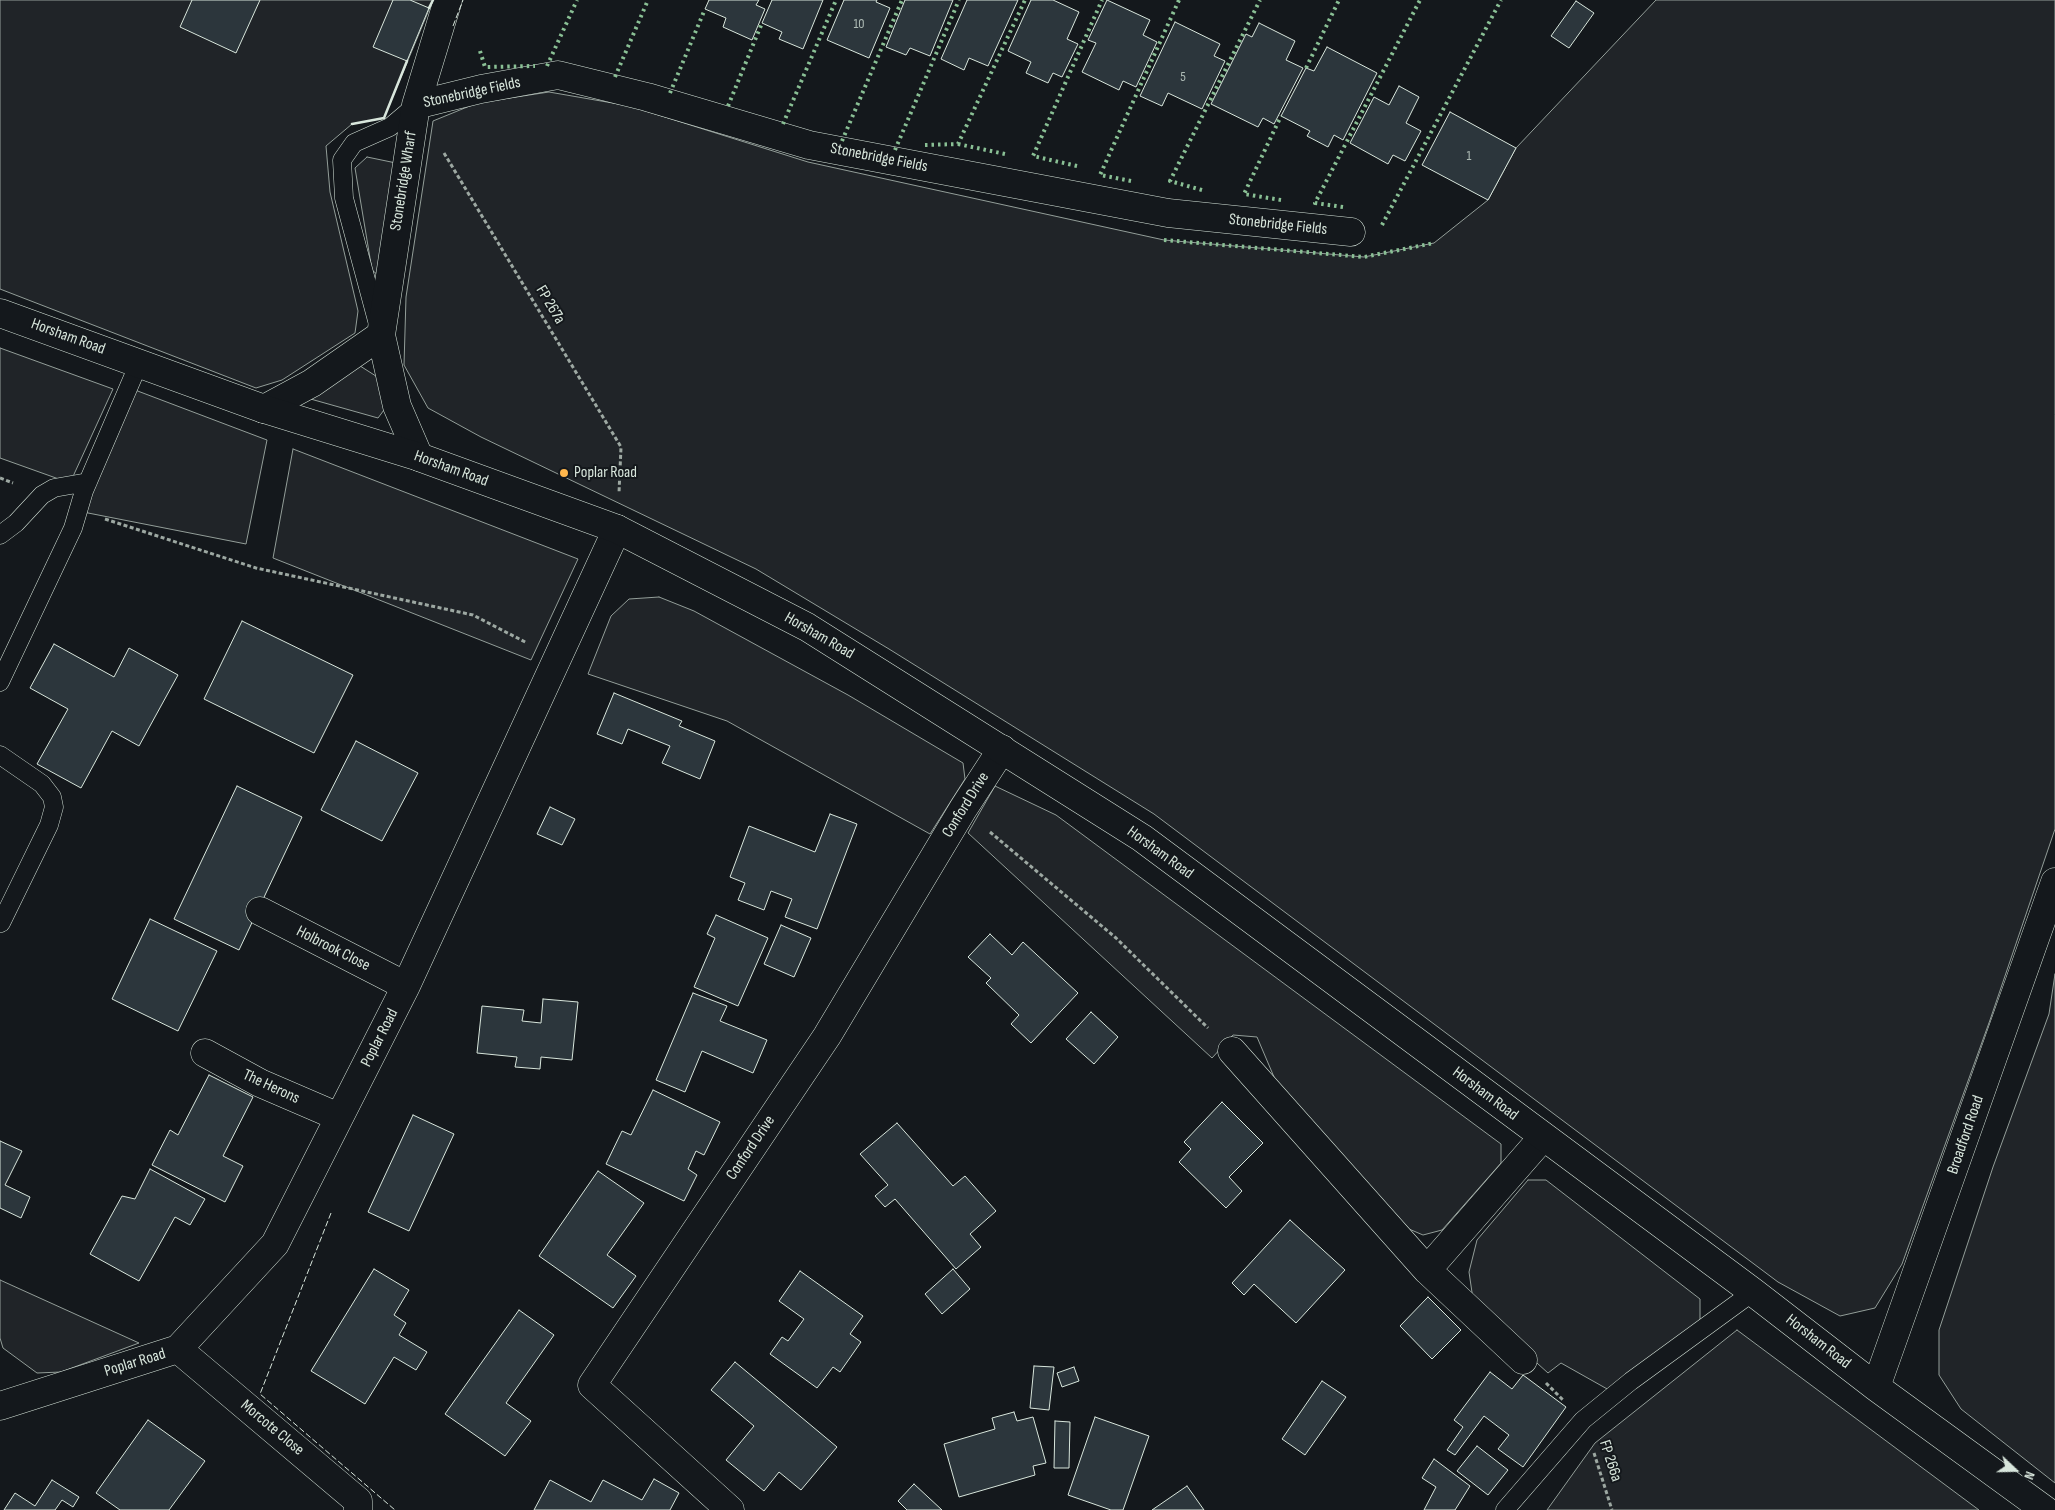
<!DOCTYPE html>
<html>
<head>
<meta charset="utf-8">
<style>
	body { margin:0 }
	#map { position:relative; width:2055px; height:1510px; overflow:hidden; background:#14181c; font-family:"Sofia Sans Condensed",sans-serif }
	canvas { display:block }
	.north { position:absolute; left:1990px; top:1445px; width:50px; height:50px; -webkit-text-stroke:4px #14181c; paint-order:stroke; rotate:111deg; font-size:14px; font-weight:700; line-height:20px; text-align:center; color:#d8e6dc }
	.north::after { content:''; display:block; margin:auto; width:18px; height:22px; background:#d8e6dc; clip-path:polygon(50% 0,100% 100%,50% 72%,0 100%) }
</style>
</head>
<body>
<div id="map">
<canvas width="2055" height="1510"></canvas>
<div class="north">N</div>
</div>
<script>
const g = document.querySelector('canvas').getContext('2d');
g.lineJoin = 'round';
function fillPath(path, color) {
  g.fillStyle = color;
  g.fill(path, 'evenodd');
}
function toPath(rows) {
  const path = new Path2D();
  for (const r of rows) {
    path.moveTo(r[0], r[1]);
    for (let i = 2; i < r.length; i += 2) path.lineTo(r[i], r[i + 1]);
  }
  return path;
}
function stroke(path, color, width, dash) {
  g.strokeStyle = color;
  g.lineWidth = width;
  g.lineCap = dash ? 'butt' : 'round';
  g.setLineDash(dash || []);
  g.stroke(path);
}
function drawText(font, color, halo, rows, align = 'center') {
  g.font = font + ' "Sofia Sans Condensed",sans-serif';
  g.lineWidth = 4;
  g.setLineDash([]);
  g.textBaseline = 'middle';
  g.strokeStyle = halo;
  g.fillStyle = color;
  for (const [text, x, y, turn = 0] of rows) {
    g.save();
    g.translate(x, y);
    g.rotate((+turn || 0) * Math.PI / 180);
    g.textAlign = isNaN(turn) ? turn : align;
    if (halo) g.strokeText(text, 0, 0);
    g.fillText(text, 0, 0);
    g.restore();
  }
}
const green = toPath([
	[0,0,433,0,384,118,352,124,326,146,330,192,358,311,355,333,282,380,256,388,0,289,0,0],
	[1656,0,2055,0,2055,829,1990,1020,1902,1264,1875,1308,1840,1316,1778,1282,1154,814,889,649,756,569,481,437,428,408,404,365,406,297,433,121,477,103,549,92,630,106,808,162,1164,240,1364,257,1434,243,1488,200,1516,148,1656,0],
	[367,157,396,163,379,276,372,270,355,168,367,157],
	[0,348,113,389,70,483,0,458,0,348],
	[357,364,379,378,384,410,378,418,307,398,357,364],
	[135,390,267,440,246,544,83,512,135,390],
	[293,449,578,559,531,660,273,558,293,449],
	[659,597,694,611,848,695,963,763,965,779,930,834,727,721,588,674,611,616,629,599,659,597],
	[995,786,1056,815,1501,1144,1501,1163,1442,1230,1423,1235,1409,1229,1277,1084,1257,1037,1233,1035,1212,1058,968,833,995,786],
	[2055,974,2055,1483,1961,1409,1939,1375,1939,1330,1993,1167,2049,1014,2055,974],
	[1528,1180,1546,1180,1700,1299,1700,1320,1609,1390,1561,1363,1548,1373,1474,1306,1469,1272,1477,1240,1528,1180],
	[0,1280,139,1343,61,1372,37,1373,3,1348,0,1338,0,1280],
	[1737,1330,1979,1510,1547,1510,1595,1443,1737,1330]
]);
const building = toPath([
	[192,0,260,0,236,53,180,27,192,0],
	[393,0,410,0,429,8,407,61,373,47,393,0],
	[709,0,759,0,756,5,765,9,752,40,723,27,726,18,705,9,709,0],
	[772,0,823,0,803,49,779,39,782,32,762,23,772,0],
	[844,0,877,0,876,2,890,8,869,58,827,40,844,0],
	[905,0,953,0,930,56,910,48,906,55,886,47,905,0],
	[967,0,1018,0,988,66,969,58,964,70,941,59,967,0],
	[1031,0,1053,0,1079,12,1067,39,1078,44,1062,77,1053,73,1048,83,1026,73,1031,62,1008,51,1031,0],
	[1107,0,1150,20,1143,35,1157,42,1136,87,1123,81,1119,90,1082,72,1096,43,1088,40,1107,0],
	[1576,1,1594,13,1569,48,1551,36,1576,1],
	[1175,22,1220,44,1214,56,1225,61,1202,109,1168,93,1162,106,1140,96,1175,22],
	[1259,23,1295,41,1286,60,1303,68,1274,124,1263,118,1258,127,1211,104,1246,34,1252,37,1259,23],
	[1327,47,1377,73,1343,140,1334,135,1328,147,1307,136,1310,131,1281,116,1306,68,1314,71,1327,47],
	[1399,86,1419,97,1406,123,1421,131,1405,161,1393,155,1388,164,1350,143,1374,97,1389,105,1399,86],
	[1450,112,1516,148,1488,200,1422,165,1450,112],
	[242,621,353,675,314,753,204,699,242,621],
	[54,644,114,677,129,648,178,675,139,746,112,731,81,788,37,764,68,709,30,688,54,644],
	[614,693,682,721,679,726,715,741,700,779,662,763,670,746,628,729,622,744,597,734,614,693],
	[356,741,418,773,382,841,321,810,356,741],
	[237,786,302,817,239,950,174,919,237,786],
	[550,807,575,819,562,845,537,834,550,807],
	[830,814,857,824,817,929,785,917,792,899,771,891,764,910,738,900,745,883,730,877,749,826,815,852,830,814],
	[716,915,768,938,738,1006,694,987,715,938,707,934,716,915],
	[150,919,217,951,178,1031,112,999,150,919],
	[781,925,811,938,794,977,764,964,781,925],
	[990,934,1012,955,1023,942,1078,993,1031,1043,1011,1024,1019,1015,986,983,991,978,968,957,990,934],
	[693,993,727,1006,720,1021,767,1040,753,1073,702,1051,685,1092,656,1080,693,993],
	[543,999,578,1002,572,1060,541,1057,540,1069,515,1067,517,1057,477,1053,482,1006,524,1010,522,1021,541,1023,543,999],
	[1091,1012,1118,1037,1094,1064,1066,1039,1091,1012],
	[209,1075,253,1097,223,1156,243,1166,225,1202,152,1165,170,1130,178,1135,209,1075],
	[653,1090,720,1122,704,1155,696,1151,688,1169,697,1175,684,1201,606,1164,622,1131,631,1135,653,1090],
	[1222,1102,1263,1143,1229,1177,1242,1191,1226,1208,1179,1162,1191,1149,1184,1142,1222,1102],
	[413,1115,454,1134,409,1231,368,1212,413,1115],
	[897,1123,953,1186,965,1176,996,1211,970,1234,981,1247,956,1269,895,1199,885,1207,875,1196,888,1185,860,1154,897,1123],
	[0,1141,22,1151,5,1185,30,1197,21,1218,0,1208,0,1141],
	[150,1169,205,1199,190,1225,175,1217,139,1281,90,1254,122,1196,135,1199,150,1169],
	[598,1171,644,1203,607,1255,636,1276,613,1308,539,1256,598,1171],
	[1290,1220,1345,1270,1296,1323,1254,1284,1244,1295,1232,1283,1290,1220],
	[374,1269,409,1290,394,1315,406,1323,399,1335,427,1352,416,1370,394,1357,365,1404,311,1371,374,1269],
	[953,1269,970,1289,942,1314,925,1294,953,1269],
	[800,1271,863,1316,850,1334,861,1342,840,1372,833,1367,817,1388,770,1354,782,1337,788,1341,804,1319,779,1301,800,1271],
	[1428,1297,1461,1330,1432,1359,1400,1326,1428,1297],
	[519,1310,554,1335,506,1403,531,1421,505,1456,445,1414,519,1310],
	[735,1362,837,1447,801,1490,779,1472,764,1491,726,1460,754,1426,711,1390,735,1362],
	[1034,1366,1054,1367,1049,1410,1030,1408,1034,1366],
	[1074,1367,1079,1381,1062,1387,1057,1373,1074,1367],
	[1490,1372,1512,1389,1523,1375,1566,1407,1523,1467,1498,1449,1509,1435,1484,1416,1455,1455,1447,1450,1463,1427,1454,1420,1490,1372],
	[1322,1381,1346,1397,1305,1455,1282,1439,1322,1381],
	[1014,1412,1017,1421,1033,1417,1046,1463,1033,1466,1035,1475,959,1497,944,1444,995,1429,992,1418,1014,1412],
	[1095,1417,1149,1436,1123,1510,1111,1510,1068,1495,1095,1417],
	[148,1420,205,1461,169,1510,120,1510,96,1493,148,1420],
	[1055,1421,1070,1422,1069,1468,1054,1468,1055,1421],
	[1477,1446,1508,1470,1488,1495,1457,1471,1477,1446],
	[1434,1459,1470,1486,1455,1510,1424,1510,1436,1487,1422,1478,1434,1459],
	[654,1479,679,1493,670,1510,534,1510,550,1480,591,1502,603,1480,642,1500,654,1479],
	[52,1480,79,1497,73,1507,62,1500,55,1510,4,1510,15,1493,35,1506,52,1480],
	[914,1484,942,1510,907,1510,898,1501,914,1484],
	[1187,1486,1204,1510,1152,1510,1187,1486]
]);
const path = toPath([
	[444,153,621,447,619,493],
	[0,478,13,483],
	[105,519,256,568,473,615,527,643],
	[990,832,1116,938,1208,1028],
	[1546,1383,1563,1400],
	[1594,1453,1612,1510]
]);
const service = toPath([
	[379,328,344,198,342,160,354,143,390,127,416,105],
	[0,535,16,523,42,495,54,488,88,482],
	[0,682,73,528,84,491,139,363],
	[0,755,42,784,52,797,54,807,49,825,1,923],
	[1505,1510,1583,1420,1631,1381,1753,1292]
]);
const minor = toPath([
	[416,105,481,89,558,75,647,97,809,145,1168,213,1351,232],
	[264,409,312,383,381,335],
	[419,457,397,406,381,335,416,105,448,0],
	[260,911,406,986],
	[1232,1051,1427,1270,1543,1137],
	[205,1053,260,1083,339,1117],
	[1427,1270,1523,1360],
	[178,1349,358,1501,358,1510],
	[0,1406,178,1349,275,1244,406,986,617,529],
	[730,1510,592,1385,827,1036,963,809,1002,749]
]);
const primary = toPath([
	[0,313,264,409,419,457,617,529,807,627,1142,838,1753,1292,1876,1387,2045,1510],
	[1876,1387,2055,882]
]);
const hedge = toPath([
	[480,51,485,67,535,66],
	[547,66,577,0],
	[1306,68,1339,0],
	[615,77,648,0],
	[670,93,705,9],
	[728,106,762,23],
	[783,124,836,0],
	[842,141,902,0],
	[958,144,1005,154],
	[925,145,958,144,1025,0],
	[895,150,959,0],
	[1077,166,1033,156,1102,0],
	[1131,181,1100,175,1179,0],
	[1202,190,1170,181,1260,0],
	[1281,200,1244,194,1281,116],
	[1343,207,1315,203,1420,0],
	[1382,225,1501,0],
	[1164,240,1364,257,1434,243]
]);
const fence = toPath([
	[453,26,463,0],
	[331,1213,260,1394,395,1510]
]);
const wall = toPath([
	[429,8,433,0],
	[352,124,384,118,407,61]
]);
const markers = [
	[564,473,5,"#ffb74d"]
];
const numberNames = [
	["10",859,24],
	["5",1183,77],
	["1",1469,156]
];
const streetNames = [
	["Stonebridge Fields",472,93,-12],
	["Stonebridge Fields",879,158,11],
	["Stonebridge Wharf",404,181,-81],
	["Stonebridge Fields",1278,225,6],
	["FP 267a",550,305,59],
	["Horsham Road",68,337,20],
	["Horsham Road",451,469,20],
	["Horsham Road",819,636,30],
	["Conford Drive",966,805,-58],
	["Horsham Road",1160,853,36],
	["Holbrook Close",333,949,27],
	["Poplar Road",380,1038,-63],
	["The Herons",271,1087,25],
	["Horsham Road",1485,1094,37],
	["Broadford Road",1966,1135,-71],
	["Conford Drive",751,1148,-56],
	["Horsham Road",1818,1342,38],
	["Poplar Road",135,1363,-17],
	["Morcote Close",272,1428,40],
	["FP 266a",1610,1461,72]
];
const poiNames = [
	["Poplar Road",574,473]
];
fillPath(green, '#202428');
stroke(green, '#939e99', 1);
fillPath(building, '#2c363c');
stroke(building, '#d8e6dc', 1);
stroke(service, '#d8e6dc', 19);
stroke(minor, '#d8e6dc', 29);
stroke(primary, '#d8e6dc', 29);
stroke(path, '#9da8a2', 3, [4, 2.5]);
stroke(service, '#14181c', 18);
stroke(minor, '#14181c', 28);
stroke(primary, '#14181c', 28);
stroke(hedge, '#8ac095', 4, [2.5, 4]);
stroke(fence, '#d8e6dc', 1, [6, 2.5]);
stroke(wall, '#d8e6dc', 2.5);
for (const [x, y, r, color] of markers) {
  const dot = new Path2D();
  dot.arc(x, y, r, 0, 2 * Math.PI);
  g.fillStyle = color;
  g.fill(dot);
  stroke(dot, '#14181c', 2);
}
drawText('14px', '#adbab4', null, numberNames);
drawText('16px', '#d8e6dc', '#14181c', streetNames);
drawText('16px', '#d8e6dc', '#14181c', poiNames, 'left');
</script>
</body>
</html>
